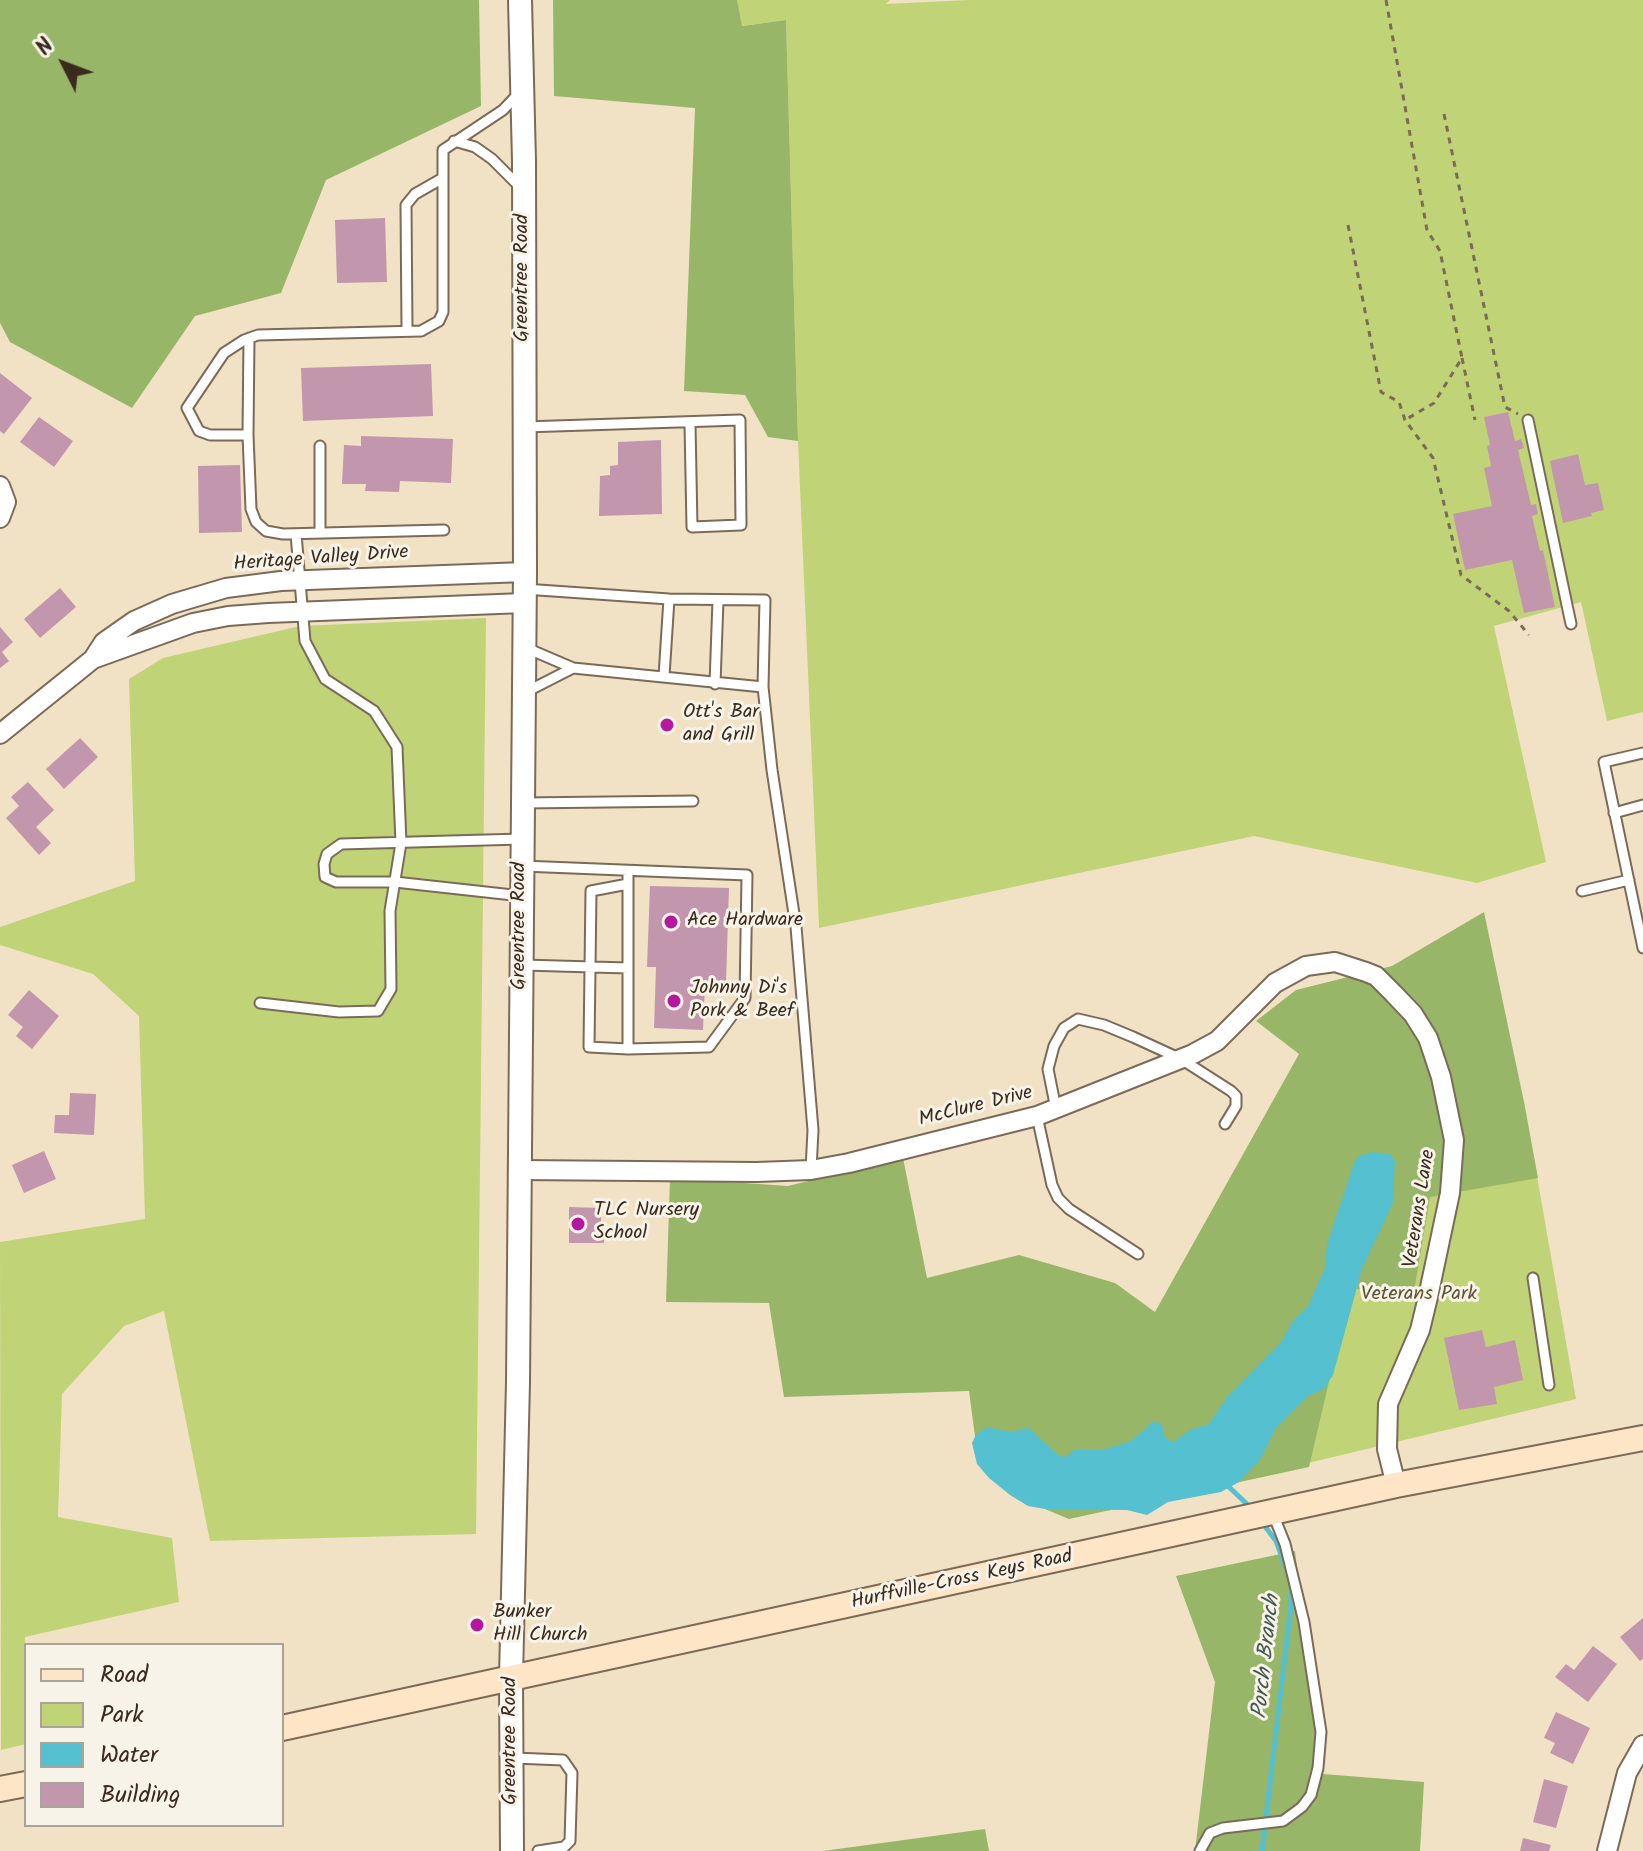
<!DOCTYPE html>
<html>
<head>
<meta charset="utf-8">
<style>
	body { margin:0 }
	#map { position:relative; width:1643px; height:1851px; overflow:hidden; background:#f1e2c5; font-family:Kalam,sans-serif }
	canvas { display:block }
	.legend { position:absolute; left:24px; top:1643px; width:260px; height:184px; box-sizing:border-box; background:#f7f3e8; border:2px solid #aca397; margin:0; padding:10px 14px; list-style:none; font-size:24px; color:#3b2a1e }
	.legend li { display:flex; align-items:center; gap:16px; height:40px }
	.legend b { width:40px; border:2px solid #aca397 }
	.north { position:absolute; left:24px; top:24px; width:80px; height:80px; -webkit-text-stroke:6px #f7f3e8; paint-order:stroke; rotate:312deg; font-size:22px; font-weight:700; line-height:32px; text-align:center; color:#3b2a1e }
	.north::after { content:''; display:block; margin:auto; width:28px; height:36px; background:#3b2a1e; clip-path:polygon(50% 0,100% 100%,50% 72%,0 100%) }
</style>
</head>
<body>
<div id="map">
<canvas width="1643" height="1851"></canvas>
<ul class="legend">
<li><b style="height:10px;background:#fee5c5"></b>Road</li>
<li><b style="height:22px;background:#c0d477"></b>Park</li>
<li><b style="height:22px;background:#55c0cf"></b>Water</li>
<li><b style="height:22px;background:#c296ad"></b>Building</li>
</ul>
<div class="north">N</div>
</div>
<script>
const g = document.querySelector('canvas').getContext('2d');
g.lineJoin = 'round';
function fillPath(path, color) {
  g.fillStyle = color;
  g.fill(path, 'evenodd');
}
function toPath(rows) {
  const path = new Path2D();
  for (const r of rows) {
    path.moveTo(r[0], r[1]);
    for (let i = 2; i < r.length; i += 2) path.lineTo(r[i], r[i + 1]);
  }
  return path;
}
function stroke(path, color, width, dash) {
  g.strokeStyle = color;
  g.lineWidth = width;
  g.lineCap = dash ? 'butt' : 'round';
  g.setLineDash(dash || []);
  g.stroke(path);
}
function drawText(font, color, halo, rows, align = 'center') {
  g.font = font + ' Kalam,sans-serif';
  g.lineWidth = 6;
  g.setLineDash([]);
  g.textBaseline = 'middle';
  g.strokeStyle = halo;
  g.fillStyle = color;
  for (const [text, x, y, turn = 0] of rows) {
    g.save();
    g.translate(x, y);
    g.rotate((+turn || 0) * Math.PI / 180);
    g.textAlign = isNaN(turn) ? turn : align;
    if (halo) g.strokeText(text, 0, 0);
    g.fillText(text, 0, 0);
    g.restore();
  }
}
const green = toPath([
	[737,0,890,0,886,4,968,0,1643,0,1643,712,1607,721,1581,602,1494,626,1546,862,1477,883,1254,836,819,928,798,441,786,20,741,26],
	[486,618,476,1534,210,1541,164,1311,124,1326,62,1394,58,1517,172,1538,179,1602,25,1637,26,1744,1,1750,0,1242,145,1219,139,1016,93,974,0,945,0,927,135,881,129,679,163,658,300,626],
	[1524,1102,1576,1399,1107,1511,1028,1506,972,1443]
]);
const forest = toPath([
	[0,0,479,0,481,106,326,180,281,293,195,316,132,408,10,342,0,323],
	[553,0,737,0,742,26,786,20,798,441,768,437,745,395,684,391,695,108,554,96],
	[1484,912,1524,1102,1538,1178,1430,1197,1413,1297,1351,1288,1309,1467,1069,1519,1045,1509,978,1459,969,1391,784,1397,769,1303,666,1302,670,1178,788,1186,903,1158,927,1278,1019,1255,1115,1283,1155,1312,1299,1054,1256,1021,1296,990,1392,966],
	[1295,1551,1323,1774,1424,1782,1420,1851,1195,1851,1215,1682,1176,1576],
	[985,1829,989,1851,823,1851]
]);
const water = toPath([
	[1373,1152,1390,1154,1395,1161,1393,1203,1362,1269,1333,1375,1324,1389,1308,1396,1276,1428,1260,1460,1239,1482,1221,1492,1168,1502,1147,1515,1127,1510,1045,1509,1028,1506,1010,1495,989,1478,977,1464,972,1443,976,1435,987,1427,1010,1432,1029,1428,1058,1455,1066,1457,1075,1449,1105,1449,1131,1441,1154,1421,1162,1425,1165,1438,1173,1442,1190,1430,1209,1424,1228,1396,1281,1342,1293,1321,1308,1306,1325,1268,1327,1244,1354,1163,1359,1156]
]);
const stream = toPath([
	[1226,1484,1253,1510],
	[1261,1521,1276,1541,1291,1582,1291,1605,1262,1851]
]);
const building = toPath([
	[385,218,387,282,337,283,335,220],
	[431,364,433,416,303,421,301,368],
	[0,373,32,398,4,434,0,431],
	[1508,412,1515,441,1521,439,1524,448,1518,450,1531,505,1536,504,1538,514,1532,516,1540,551,1543,550,1555,607,1524,613,1512,560,1465,570,1453,514,1492,506,1484,468,1491,466,1487,446,1490,445,1484,417],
	[39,417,73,441,54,467,20,442],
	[361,436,453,439,451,483,400,481,399,492,365,491,366,484,342,484,344,445,361,446],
	[661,440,662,514,599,516,600,476,610,475,610,466,618,465,618,442],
	[1578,454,1585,485,1598,483,1604,510,1591,513,1592,516,1563,523,1550,461],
	[240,465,242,532,199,533,198,466],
	[60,588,76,607,40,638,24,619],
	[0,627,13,642,2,652,9,661,0,668],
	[80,738,98,757,64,789,46,769],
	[28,782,54,810,36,827,51,843,39,855,6,818,19,806,11,797],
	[650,886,729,888,726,983,705,983,703,1030,654,1028,656,967,647,967],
	[29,990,59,1016,32,1049,16,1036,23,1027,8,1015],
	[70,1093,96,1094,94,1135,54,1133,55,1115,69,1115],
	[44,1151,56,1179,24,1193,12,1165],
	[569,1207,601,1208,601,1221,605,1221,604,1243,569,1243],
	[1482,1330,1486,1347,1515,1340,1523,1380,1494,1387,1497,1404,1459,1410,1444,1338],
	[1643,1618,1643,1659,1640,1661,1620,1637],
	[1593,1646,1617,1664,1588,1702,1555,1677,1566,1664,1574,1670],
	[1556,1712,1590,1728,1573,1764,1550,1753,1555,1743,1544,1738],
	[1544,1779,1568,1786,1556,1828,1533,1822],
	[1523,1838,1551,1845,1549,1851,1520,1851]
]);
const path = toPath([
	[1386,0,1427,230,1440,251,1462,358,1434,403,1405,420],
	[1444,114,1505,407,1518,414],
	[1348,225,1381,392,1399,402,1405,420,1433,458,1461,575,1509,611,1529,635],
	[1462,358,1475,420]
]);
const service = toPath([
	[454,141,475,147,492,159,522,189],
	[407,329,406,205,415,194,443,178],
	[249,338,248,435,251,509,256,522,266,531,283,534,444,530],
	[1528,420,1571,624],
	[524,427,740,420,741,525,692,527,690,424],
	[248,435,210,435,199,431,187,408,224,353,244,340,258,335,421,331,439,321,443,312,443,150,503,110,519,93],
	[320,446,320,533],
	[524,589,669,599,765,600,763,687,573,668],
	[524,647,573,668,526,692],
	[664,676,669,599],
	[715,684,718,600],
	[763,687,772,770,796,927,813,1130,811,1170],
	[1643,753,1604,762,1643,948],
	[522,803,693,801],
	[1614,813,1643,805],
	[522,866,747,875,745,998,709,1047,628,1049,628,871],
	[628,884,591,891,589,1047,628,1049],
	[1582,891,1629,880],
	[522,896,395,882,336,882,325,877,324,864,327,854,341,844,522,839],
	[523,965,628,968],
	[260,1003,339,1012,378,1011,391,989,390,911,401,843,397,747,374,711,325,679,305,641,296,534],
	[1056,1109,1048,1069,1054,1046,1064,1028,1078,1019,1104,1025,1133,1037,1181,1059,1231,1091,1236,1096,1236,1106,1225,1124],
	[1037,1116,1052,1185,1058,1198,1069,1209,1138,1254],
	[1533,1278,1549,1385],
	[514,1758,563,1760,572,1773,570,1841,564,1847,538,1851],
	[1200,1851,1210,1833,1223,1828,1283,1821,1302,1807,1311,1795,1318,1768,1321,1732,1304,1622,1285,1544,1273,1514]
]);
const minor = toPath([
	[0,486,6,502,0,518],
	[93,659,104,642,134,621,172,604,226,588,281,581,525,572],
	[0,734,93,659,193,623,228,616,268,613,524,603],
	[519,1170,757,1172,811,1170,849,1163,1037,1116,1193,1054,1217,1041,1275,983,1306,966,1335,962,1366,972,1376,976,1393,993,1413,1014,1428,1038,1441,1077,1454,1140,1450,1193,1428,1297,1420,1330,1388,1404,1387,1449,1396,1485],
	[1607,1851,1627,1773,1643,1745]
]);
const tertiary = toPath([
	[512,1851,511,1677,518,1382,525,572,524,161,520,0]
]);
const secondary = toPath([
	[282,1728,1396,1485,1643,1438],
	[0,1789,26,1784]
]);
const markers = [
	[667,725,8,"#b5179e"],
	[671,922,8,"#b5179e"],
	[674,1001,8,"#b5179e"],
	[578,1224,8,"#b5179e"],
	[477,1625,8,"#b5179e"]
];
const streetNames = [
	["Greentree Road",524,278,-90],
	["Heritage Valley Drive",321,560,-4],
	["Greentree Road",521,926,-90],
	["McClure Drive",976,1108,-14],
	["Veterans Lane",1421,1209,-81],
	["Hurffville-Cross Keys Road",962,1581,-12],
	["Greentree Road",512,1741,-90]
];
const poiNames = [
	["Ott's Bar",683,714],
	["and Grill",683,737],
	["Ace Hardware",687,922],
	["Johnny Di's",690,990],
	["Pork & Beef",690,1013],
	["TLC Nursery",594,1212],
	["School",594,1235],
	["Bunker",493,1614],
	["Hill Church",493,1637]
];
const parkNames = [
	["Veterans Park",1419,1296]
];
const waterNames = [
	["Porch Branch",1268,1657,-84]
];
fillPath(green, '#c0d477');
fillPath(forest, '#98b668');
fillPath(water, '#55c0cf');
stroke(stream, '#55c0cf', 5);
fillPath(building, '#c296ad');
stroke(service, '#7b6a58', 13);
stroke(minor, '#7b6a58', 22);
stroke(tertiary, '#7b6a58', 26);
stroke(secondary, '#7b6a58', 28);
stroke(path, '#7b6a58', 3, [6, 6]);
stroke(service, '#fff', 9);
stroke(minor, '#fff', 18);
stroke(tertiary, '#fff', 22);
stroke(secondary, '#fee5c5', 24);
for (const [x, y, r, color] of markers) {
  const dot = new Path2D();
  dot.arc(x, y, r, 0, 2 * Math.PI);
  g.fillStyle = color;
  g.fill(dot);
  stroke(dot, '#f7f3e8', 3);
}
drawText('20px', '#3b2a1e', '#f7f3e8', streetNames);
drawText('20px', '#3b2a1e', '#f7f3e8', poiNames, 'left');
drawText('20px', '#5c5434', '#f7f3e8', parkNames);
drawText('italic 22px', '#435753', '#f7f3e8', waterNames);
</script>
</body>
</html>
